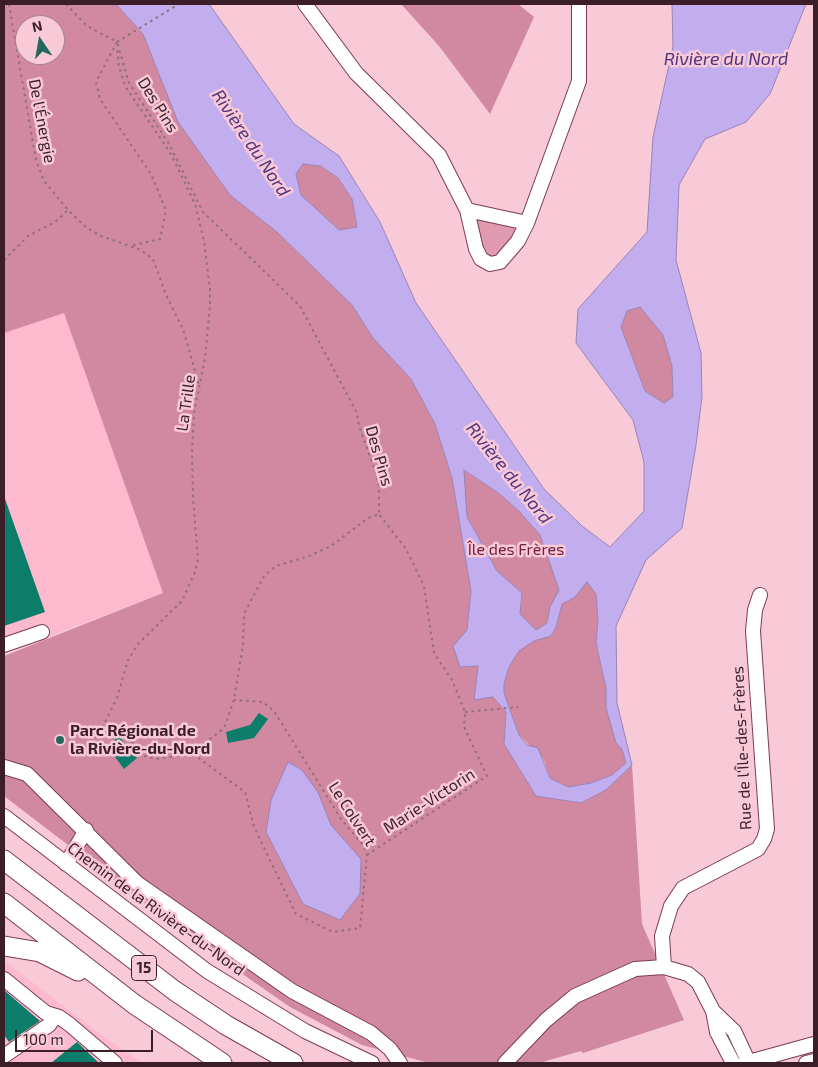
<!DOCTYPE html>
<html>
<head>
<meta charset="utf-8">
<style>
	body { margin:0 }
	#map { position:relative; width:818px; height:1067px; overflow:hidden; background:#f8c9d7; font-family:"Exo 2",sans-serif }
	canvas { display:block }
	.frame { position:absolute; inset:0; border:5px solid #3b1e28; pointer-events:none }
	.north { position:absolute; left:15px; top:15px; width:50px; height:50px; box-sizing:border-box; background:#f8c9d7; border:1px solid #ac8591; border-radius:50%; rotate:348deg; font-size:14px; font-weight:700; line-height:20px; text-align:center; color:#3b1e28 }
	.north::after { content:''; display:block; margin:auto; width:18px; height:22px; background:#23685b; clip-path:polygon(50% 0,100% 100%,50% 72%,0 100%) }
	.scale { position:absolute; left:15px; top:1030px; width:138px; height:22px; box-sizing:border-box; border:2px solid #3b1e28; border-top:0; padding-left:6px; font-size:15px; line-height:18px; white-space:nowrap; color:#3b1e28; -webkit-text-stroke:4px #f8c9d7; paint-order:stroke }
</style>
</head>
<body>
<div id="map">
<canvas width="818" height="1067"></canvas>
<div class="frame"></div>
<div class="north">N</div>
<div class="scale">100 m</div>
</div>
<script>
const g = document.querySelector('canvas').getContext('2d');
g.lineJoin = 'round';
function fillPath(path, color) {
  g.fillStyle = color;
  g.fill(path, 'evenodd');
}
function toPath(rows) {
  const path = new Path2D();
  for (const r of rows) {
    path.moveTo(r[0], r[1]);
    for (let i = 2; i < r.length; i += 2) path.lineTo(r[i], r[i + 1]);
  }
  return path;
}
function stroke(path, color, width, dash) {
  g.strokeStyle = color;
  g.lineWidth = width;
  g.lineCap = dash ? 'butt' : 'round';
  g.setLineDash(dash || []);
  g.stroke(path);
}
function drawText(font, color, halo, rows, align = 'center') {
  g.font = font + ' "Exo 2",sans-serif';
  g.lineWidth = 5;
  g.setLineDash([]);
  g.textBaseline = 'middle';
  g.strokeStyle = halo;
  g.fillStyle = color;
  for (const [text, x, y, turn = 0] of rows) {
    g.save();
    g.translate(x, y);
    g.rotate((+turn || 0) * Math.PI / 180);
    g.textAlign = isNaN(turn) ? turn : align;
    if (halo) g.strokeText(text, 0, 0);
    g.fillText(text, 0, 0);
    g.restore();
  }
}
const built = toPath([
	[64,312,163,593,4,653,4,333],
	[6,962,104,1037,142,1063,4,1063,4,963]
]);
const green = toPath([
	[467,210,527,223,490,264]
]);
const forest = toPath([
	[4,4,116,4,143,34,178,122,230,195,277,232,352,305,373,338,411,379,435,424,452,478,471,591,467,631,478,666,493,697,506,712,504,744,536,795,606,790,632,765,642,924,684,1020,583,1053,581,1051,539,1063,429,1063,362,1045,290,1007,179,930,4,796,4,656,163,593,64,313,4,333],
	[25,25,55,25,55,55,25,55],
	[401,4,518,4,534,17,490,114,439,46],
	[303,164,320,166,338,178,352,199,357,227,339,230,301,195,296,174],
	[640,307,663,335,672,366,673,397,664,403,645,391,621,327,627,311],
	[463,470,497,492,519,511,540,535,560,590,550,607,547,623,536,631,520,614,522,593,497,571,467,517],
	[587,581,596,593,598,620,596,643,606,688,606,708,616,742,622,749,626,763,612,775,591,783,568,787,550,778,544,760,519,735,504,693,504,684,509,667,519,650,534,640,551,636,556,627,562,604,575,597]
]);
const water = toPath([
	[116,4,209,4,294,124,339,156,380,222,416,303,544,489,582,526,610,547,644,511,644,462,633,420,576,343,578,309,647,232,653,137,673,47,672,4,806,4,770,94,746,122,705,139,679,185,676,260,701,353,702,397,696,445,682,528,646,560,616,626,617,703,632,765,606,790,581,803,536,796,504,744,506,712,493,697,474,700,478,666,460,667,453,646,467,630,471,591,452,478,435,424,411,379,373,338,352,305,277,232,230,195,178,122,143,34,116,4],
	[303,164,321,166,338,178,352,199,357,227,339,230,301,195,296,174,303,164],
	[640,307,663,335,672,366,673,397,664,403,645,391,621,327,627,311,640,307],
	[464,470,497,492,519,511,540,535,559,590,550,607,547,623,536,630,520,614,522,593,497,571,467,517,464,470],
	[587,582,596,594,598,620,596,643,606,688,606,708,616,743,622,749,626,763,612,775,591,783,568,787,550,778,538,748,527,745,519,735,504,693,504,684,509,667,519,651,534,641,551,636,556,627,562,604,575,597,587,582],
	[288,762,302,770,318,792,331,825,361,859,360,894,340,920,303,904,266,832,271,800,288,762]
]);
const building = toPath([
	[4,496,45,612,4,626],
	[259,713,268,719,254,738,228,743,226,732,250,725],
	[119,736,137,758,124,769,107,746],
	[5,991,40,1021,9,1042,4,1035],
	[77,1042,99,1063,51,1063]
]);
const path = toPath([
	[9,4,36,160,44,181,68,210,87,228,101,236,141,250,153,259,166,295,183,329,199,385],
	[66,4,87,26,117,42],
	[117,42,96,82,100,99,151,174,166,210,160,239,130,246],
	[117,42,179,4],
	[4,260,28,236,55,222,68,210],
	[465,712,518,707],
	[102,728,110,723,115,724,123,730,141,755,156,759,192,754,224,728,234,700,243,645,244,614,264,576,276,566,309,556,331,546,368,518,379,514,379,487,376,473,359,426,357,413,300,306,203,212,168,142,129,83,117,42],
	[82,753,102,728,117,698,128,660,138,644,182,601,195,572,198,559,193,498,192,453,194,413,205,358,210,306,210,289,204,241,195,204,171,154,125,86,119,67,117,47],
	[193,754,245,792,254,827,296,914,333,932,360,928,367,855,364,846,341,819,274,711,263,702,234,700],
	[367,855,487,776,464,727,465,712,452,680,434,653,424,586,406,549,379,514]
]);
const minor = toPath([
	[305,4,356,73,439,155,467,210,527,223,579,81,579,4],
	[467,210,476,249,481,259,490,264,500,262,518,241,527,223],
	[4,645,42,632],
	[4,767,27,774,137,883,292,991,371,1033,390,1049,400,1063],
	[4,816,207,971,305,1031,372,1063],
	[66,864,86,830],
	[664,967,662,936,671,906,683,888,758,849,764,839,767,829,753,631,755,610,760,595],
	[4,979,46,1013,59,1017,69,1024,115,1063],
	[713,1011,734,1031,749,1063],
	[4,1056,49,1025,55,1016],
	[505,1063,546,1020,575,996,635,969,664,967,688,974,698,982,713,1011,717,1032,733,1063],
	[745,1063,814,1044],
	[806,1063,814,1061]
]);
const highway = toPath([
	[4,860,175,991,226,1025,293,1063],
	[4,903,134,1004,222,1063],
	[4,946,40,952,78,971]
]);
const markers = [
	[60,740,5,"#23685b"]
];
const shields = [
	[144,968,25]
];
const shieldNames = [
	["15",144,968]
];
const streetNames = [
	["Des Pins",158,105,58],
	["De l'Énergie",42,121,79],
	["La Trille",186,403,-82],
	["Des Pins",379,456,74],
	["Rue de l'Île-des-Frères",742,748,-93],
	["Marie-Victorin",429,801,-33],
	["Le Colvert",352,814,57],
	["Chemin de la Rivière-du-Nord",156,909,36]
];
const parkNames = [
	["Île des Frères",516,550]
];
const poiNames = [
	["Parc Régional de",70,731],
	["la Rivière-du-Nord",70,749]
];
const waterNames = [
	["Rivière du Nord",726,59],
	["Rivière du Nord",251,143,56],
	["Rivière du Nord",509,473,51]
];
fillPath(built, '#fdb9ce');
fillPath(green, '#df9ab0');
fillPath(forest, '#d189a1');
fillPath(water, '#c2aeef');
stroke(water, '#9a83b3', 1);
fillPath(building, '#0c7c6b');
stroke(minor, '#7c3b53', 16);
stroke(highway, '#7c3b53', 21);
stroke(path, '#936e7a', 2, [2.5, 4]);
stroke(minor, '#fff', 14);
stroke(highway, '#fff', 19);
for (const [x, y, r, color] of markers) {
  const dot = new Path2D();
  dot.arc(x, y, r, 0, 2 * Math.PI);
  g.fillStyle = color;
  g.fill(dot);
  stroke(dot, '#f8c9d7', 2);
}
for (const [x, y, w] of shields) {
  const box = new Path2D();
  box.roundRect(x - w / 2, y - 12.5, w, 25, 4);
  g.fillStyle = '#f8c9d7';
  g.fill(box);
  stroke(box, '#3b1e28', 1);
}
drawText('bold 15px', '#3b1e28', null, shieldNames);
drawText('16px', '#3b1e28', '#f8c9d7', streetNames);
drawText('16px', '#711c41', '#f8c9d7', parkNames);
drawText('bold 16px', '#3b1e28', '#f8c9d7', poiNames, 'left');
drawText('italic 18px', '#4f327d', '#f8c9d7', waterNames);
</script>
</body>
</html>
